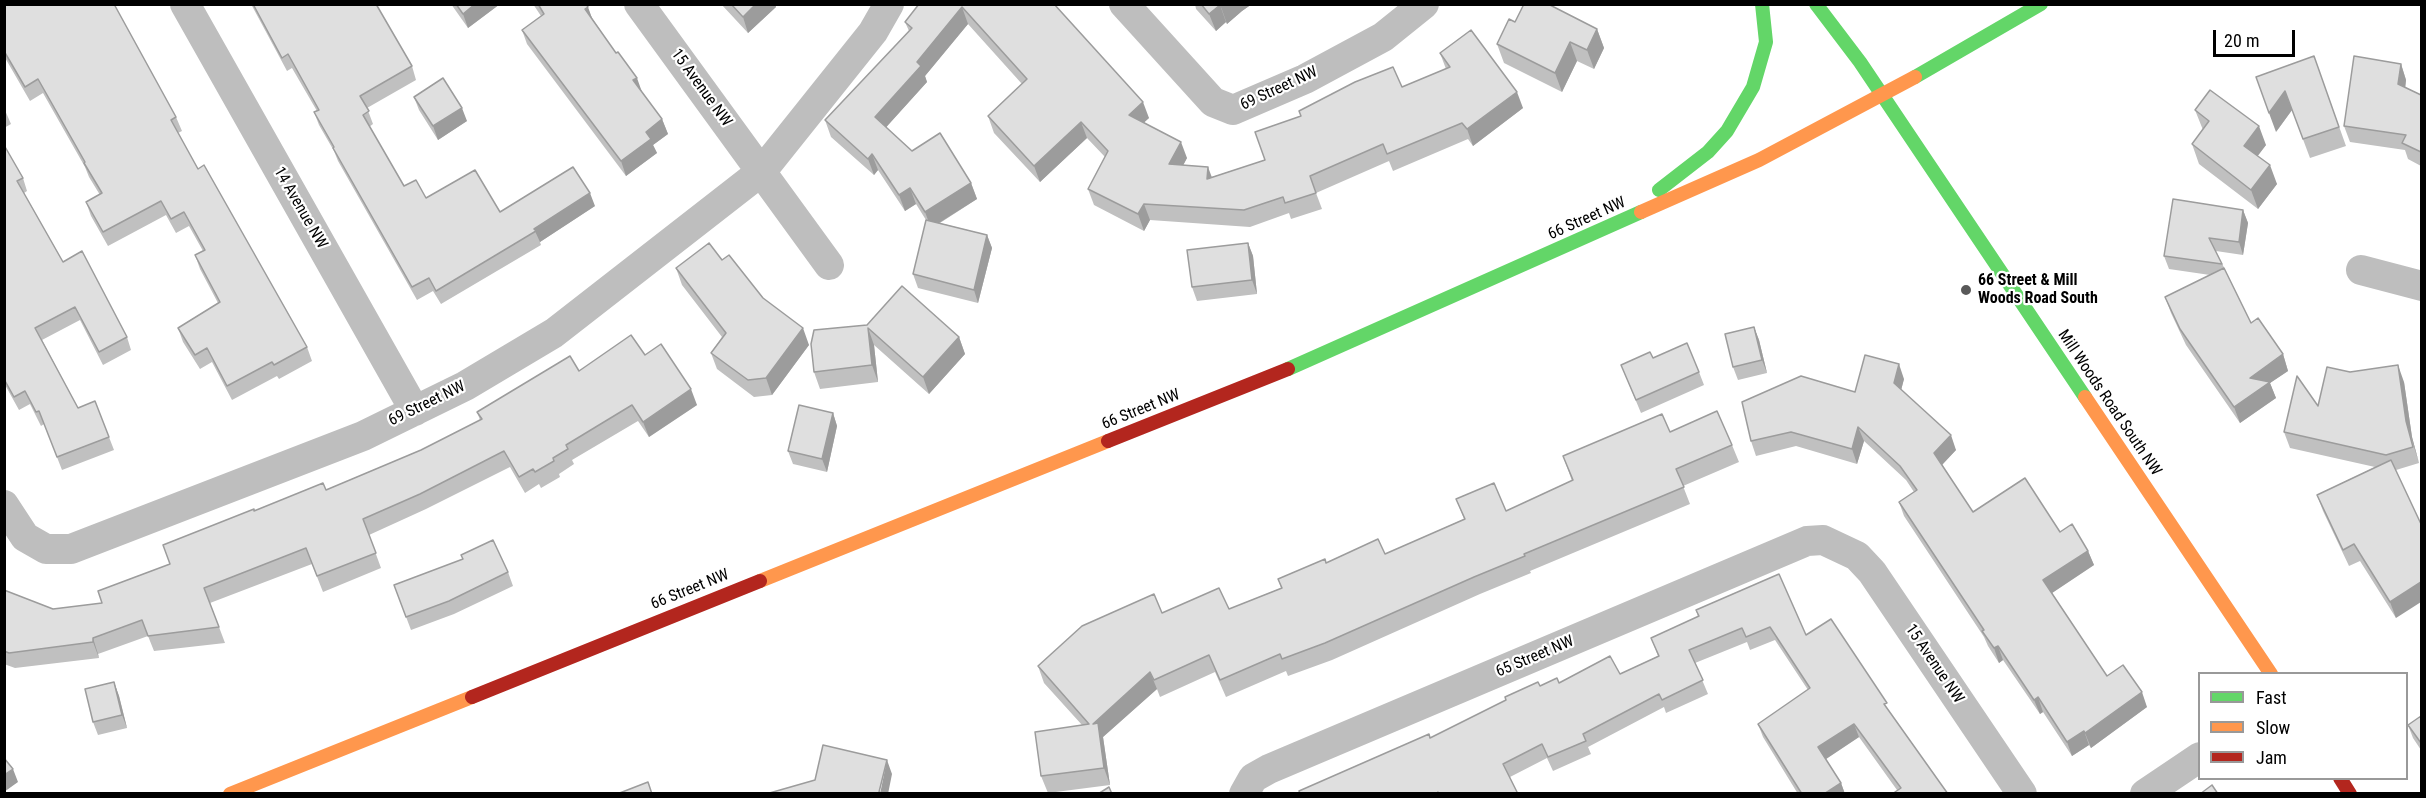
<!DOCTYPE html>
<html>
<head>
<meta charset="utf-8">
<style>
	body { margin:0 }
	#map { position:relative; width:2426px; height:798px; overflow:hidden; background:#fff; font-family:"Roboto Condensed",sans-serif }
	canvas { display:block }
	.frame { position:absolute; inset:0; border:6px solid #000; pointer-events:none }
	.legend { position:absolute; left:2198px; top:672px; width:210px; height:108px; box-sizing:border-box; background:#fff; border:2px solid #999; margin:0; padding:8px 10px; list-style:none; font-size:18px; color:#000 }
	.legend li { display:flex; align-items:center; gap:12px; height:30px }
	.legend b { width:30px; border:2px solid #999 }
	.scale { position:absolute; left:2213px; top:30px; width:82px; height:27px; box-sizing:border-box; border:3px solid #000; border-top:0; padding-left:8px; font-size:18px; line-height:21px; white-space:nowrap; color:#000; -webkit-text-stroke:4px #fff; paint-order:stroke }
</style>
</head>
<body>
<div id="map">
<canvas width="2426" height="798"></canvas>
<div class="frame"></div>
<ul class="legend">
<li><b style="height:8px;background:#63d668"></b>Fast</li>
<li><b style="height:8px;background:#ff974d"></b>Slow</li>
<li><b style="height:8px;background:#b3261e"></b>Jam</li>
</ul>
<div class="scale">20 m</div>
</div>
<script>
const g = document.querySelector('canvas').getContext('2d');
g.lineJoin = 'round';
function toPath(rows) {
  const path = new Path2D();
  for (const r of rows) {
    path.moveTo(r[0], r[1]);
    for (let i = 2; i < r.length; i += 2) path.lineTo(r[i], r[i + 1]);
  }
  return path;
}
function stroke(path, color, width, dash) {
  g.strokeStyle = color;
  g.lineWidth = width;
  g.lineCap = dash ? 'butt' : 'round';
  g.setLineDash(dash || []);
  g.stroke(path);
}
function fillPath(path, color) {
  g.fillStyle = color;
  g.fill(path, 'evenodd');
}
function drawText(font, color, halo, rows, align = 'center') {
  g.font = font + ' "Roboto Condensed",sans-serif';
  g.lineWidth = 4.5;
  g.setLineDash([]);
  g.textBaseline = 'middle';
  g.strokeStyle = halo;
  g.fillStyle = color;
  for (const [text, x, y, turn = 0] of rows) {
    g.save();
    g.translate(x, y);
    g.rotate((+turn || 0) * Math.PI / 180);
    g.textAlign = isNaN(turn) ? turn : align;
    if (halo) g.strokeText(text, 0, 0);
    g.fillText(text, 0, 0);
    g.restore();
  }
}
const street = toPath([
	[185,4,415,411],
	[639,4,829,265],
	[1124,4,1213,102,1233,110,1305,79,1383,37,1424,4],
	[2361,270,2422,286],
	[4,505,25,537,46,549,71,549,363,436,465,386,554,333,762,171,873,32,889,4],
	[1244,794,1253,778,1269,769,1807,541,1823,540,1857,556,1872,572,2022,794],
	[2145,794,2200,757]
]);
const fast = toPath([
	[1816,4,1860,62,2085,397],
	[1915,77,2041,4],
	[1659,190,1708,152,1727,131,1753,87,1766,42,1762,4],
	[1288,369,1641,212]
]);
const slow = toPath([
	[1641,212,1759,160,1915,77],
	[2085,397,2271,674],
	[760,581,1108,441],
	[230,794,472,697]
]);
const jam = toPath([
	[1108,441,1288,369],
	[472,697,760,581],
	[2340,778,2350,794]
]);
const wall = toPath([
	[4,4,176,117,182,131,178,133,198,169,307,347,312,361,279,379,277,376,232,400,212,362,200,369,183,342,178,328,218,303,200,269,195,255,203,251,189,226,176,233,166,215,108,246,91,216,86,202,100,195,89,177,85,167,43,93,30,101,4,56],
	[251,4,376,4,412,66,416,80,367,108,373,124,369,127,404,186,426,198,500,212,595,206,540,242,541,245,441,304,433,291,417,300,338,161,334,151,319,125,314,112,317,111,292,68,287,71],
	[451,4,500,4,468,28],
	[533,4,586,4,592,18,642,92,662,119,668,134,653,145,657,153,626,176,527,44,522,30,541,16],
	[721,4,775,4,776,7,748,33],
	[919,4,1054,4,1149,118,1144,122,1187,158,1183,165,1212,177,1265,160,1301,117,1299,111,1402,87,1446,69,1440,53,1523,108,1473,146,1468,139,1393,171,1389,161,1316,193,1322,209,1291,219,1289,213,1250,227,1150,220,1144,231,1094,205,1088,189,1105,157,1087,138,1040,182,994,133,988,116,1022,84,968,24,925,76,927,82,886,127,912,151,971,183,977,199,940,223,987,235,992,248,978,303,918,288,913,274,926,220,916,204,905,211,878,170,874,175,831,137,825,120,909,31,905,22],
	[1195,4,1252,4,1242,11,1227,24,1226,22,1216,31,1196,9],
	[1515,22,1597,29,1604,48,1594,69,1577,61,1562,92,1504,63,1497,44],
	[2314,56,2346,146,2310,158,2292,110,2276,132],
	[2401,64,2406,80,2405,87,2421,95,2421,166,2408,159,2405,150,2350,142,2344,126],
	[414,97,467,121,438,140,419,110],
	[4,108,11,124,4,128],
	[2195,110,2266,145,2257,156,2277,184,2258,209,2199,164,2192,144,2203,130],
	[4,145,23,178,27,191,24,193,63,262,127,337,131,350,103,365,80,320,42,340,78,408,95,401,114,450,62,470,44,424,41,426,30,404,19,410,4,383],
	[2243,210,2248,223,2243,255,2216,251,2251,323,2283,354,2288,371,2270,383,2276,398,2240,423,2186,345,2171,313,2165,297,2210,275,2169,269,2164,256],
	[1248,243,1253,256,1257,294,1197,301,1192,287],
	[722,260,763,298,809,345,772,395,754,397,717,369,711,353,722,337,682,285,676,268],
	[867,325,959,337,965,354,929,394,874,345,878,382,820,389,814,372],
	[1754,327,1759,340,1767,373,1738,380,1733,367],
	[645,355,697,405,649,437,638,421,572,460,574,464,559,474,560,477,541,488,539,484,525,493,510,467,426,509,369,535,381,568,323,592,312,564,210,603,225,643,154,651,148,636,98,654,99,658,15,668,4,664,4,590,53,609,102,603,170,564,254,511,326,490,421,450,480,420,477,412,579,371],
	[1621,365,1699,372,1704,385,1641,413],
	[2350,372,2404,382,2412,437,2419,463,2396,470,2396,618,2360,561,2349,566,2323,511,2317,495,2375,467,2290,448,2284,432,2318,406],
	[1904,379,1901,390,1956,450,1942,465,1973,512,2060,532,2088,551,2094,565,2052,593,2107,676,2147,707,2091,748,2089,745,2072,756,2043,712,2040,714,2003,660,1999,663,1988,646,1984,637,1904,516,1899,502,1914,492,1906,480,1864,441,1857,464,1796,446,1756,456,1751,441,1855,392],
	[833,413,837,426,827,472,793,464,788,451],
	[1670,432,1732,445,1739,462,1683,486,1690,504,1530,571,1531,573,1480,594,1332,660,1288,676,1286,671,1226,697,1215,672,1160,697,1157,689,1103,737,1110,785,1048,793,1041,776,1082,725,1044,683,1038,666,1162,613,1229,609,1281,588,1278,579,1326,563,1385,554,1464,519,1456,499,1506,511,1572,481,1563,456],
	[508,572,513,586,454,614,411,630,394,585],
	[1696,610,1806,635,1890,712,1948,794,1897,790,1859,737,1826,759,1841,783,1845,794,1798,794,1763,737,1758,724,1808,690,1775,640,1750,650,1747,642,1695,663,1708,694,1666,713,1664,707,1588,747,1591,754,1553,771,1547,758,1510,777,1518,794,1300,794,1430,738,1540,686,1620,674,1658,656,1651,638,1698,617],
	[114,682,119,696,127,728,98,735,93,722],
	[2421,716,2421,750,2413,738,2408,725]
]);
const shadedWall = toPath([
	[475,4,500,4,468,28,463,14],
	[756,4,775,4,776,7,748,33,743,17],
	[1224,4,1252,4,1242,11,1227,24,1221,7],
	[1220,5,1226,22,1216,31,1209,14],
	[588,7,593,21,585,9],
	[962,7,968,24,925,76,927,82,881,133,875,117,917,62],
	[1597,29,1604,48,1594,69,1587,50],
	[1570,42,1577,61,1562,92,1555,73],
	[2401,64,2406,80,2404,100,2398,84],
	[637,78,642,92,633,80],
	[2285,91,2292,110,2276,132,2269,113],
	[1517,92,1523,108,1473,146,1467,129],
	[1143,102,1149,118,1135,131,1129,115],
	[462,108,467,121,438,140,433,126],
	[662,119,668,134,653,145,657,153,626,176,621,161,646,132],
	[1081,122,1087,138,1040,182,1034,166],
	[2259,126,2266,145,2251,165,2244,146],
	[1181,142,1187,158,1175,181,1169,164],
	[872,154,878,170,874,175,868,159],
	[2270,165,2277,184,2258,209,2251,190],
	[1208,167,1214,183,1207,179],
	[971,183,977,199,931,228,925,212],
	[910,188,916,204,905,211,899,195],
	[590,193,595,206,540,242,534,229],
	[1144,204,1150,220,1144,231,1138,214],
	[2243,210,2248,223,2243,255,2239,242],
	[987,235,992,248,978,303,974,290],
	[1248,243,1253,256,1257,294,1252,280],
	[1754,327,1759,340,1767,373,1762,360],
	[803,328,809,345,772,395,766,378],
	[868,328,874,345,878,382,872,365],
	[959,337,965,354,929,394,923,377],
	[2283,354,2288,371,2270,383,2276,398,2240,423,2234,407,2250,378],
	[1899,364,1904,379,1899,398,1894,383],
	[2398,365,2404,382,2412,437,2419,463,2406,421],
	[691,389,697,405,649,437,643,422],
	[833,413,837,426,827,472,822,459],
	[1858,427,1864,441,1857,464,1852,449],
	[1951,435,1956,450,1940,467,1934,453],
	[2088,551,2094,565,2049,595,2043,580],
	[2421,582,2421,602,2396,618,2390,602],
	[93,638,98,654,99,658,93,642],
	[1998,646,2003,660,1999,663,1994,648],
	[1150,672,1157,689,1103,737,1110,785,1104,768,1093,724],
	[114,682,119,696,127,728,122,715],
	[2142,692,2147,707,2091,748,2085,733],
	[2038,697,2043,712,2040,714,2034,700],
	[1854,724,1859,737,1823,761,1818,747],
	[2084,731,2089,745,2072,756,2067,742],
	[887,760,892,774,888,794,880,794],
	[13,769,18,782,4,792,4,775],
	[1841,783,1845,794,1824,794]
]);
const building = toPath([
	[4,4,114,4,176,117,171,120,198,169,204,165,307,347,274,365,272,362,227,386,207,348,195,355,178,328,220,302,195,255,205,250,184,212,171,219,161,201,103,232,86,202,102,193,84,163,85,162,38,79,25,87,4,51,4,4],
	[253,4,376,4,412,66,360,96,369,111,363,115,404,186,416,180,426,198,475,170,500,212,573,167,590,193,534,229,536,231,436,291,429,278,412,287,333,148,334,147,314,112,319,110,288,54,282,58,253,4],
	[456,4,475,4,463,14,456,4],
	[538,4,586,4,588,7,585,9,616,53,618,52,637,78,633,80,662,119,646,132,651,139,621,161,522,30,544,14,538,4],
	[731,4,756,4,743,17,731,4],
	[919,4,1054,4,1143,102,1129,115,1181,142,1169,164,1208,167,1207,179,1265,160,1255,132,1301,116,1299,111,1355,82,1393,67,1402,87,1450,67,1440,53,1471,30,1517,92,1467,129,1462,123,1387,154,1383,144,1310,176,1316,193,1285,203,1283,197,1244,210,1144,204,1138,214,1088,189,1108,151,1081,122,1034,166,988,116,1027,79,962,7,917,62,921,66,875,117,912,151,940,133,971,183,925,212,910,188,899,195,872,154,868,159,825,120,912,28,905,22,919,4],
	[1201,4,1224,4,1221,7,1220,5,1209,14,1201,4],
	[1524,4,1548,4,1597,29,1587,50,1570,42,1555,73,1497,44,1509,19,1515,22,1524,4],
	[2314,56,2339,127,2303,139,2285,91,2269,113,2256,77,2314,56],
	[2354,56,2401,64,2398,84,2421,95,2421,152,2402,143,2406,135,2344,126,2354,56],
	[443,78,462,108,433,126,414,97,443,78],
	[2210,90,2259,126,2244,146,2270,165,2251,190,2192,144,2209,121,2195,110,2210,90],
	[4,145,23,178,17,181,63,262,82,251,127,337,99,352,75,307,35,328,78,408,95,401,109,437,57,457,39,411,36,412,25,391,14,397,4,379,4,145],
	[2173,199,2243,210,2239,242,2209,238,2222,264,2164,256,2173,199],
	[926,220,987,235,974,290,913,274,926,220],
	[709,243,722,260,729,255,763,298,803,328,766,378,748,380,711,353,726,333,676,268,709,243],
	[1248,243,1252,280,1192,287,1187,250,1248,243],
	[2224,268,2251,323,2258,318,2283,354,2250,378,2270,382,2234,407,2180,329,2165,297,2224,268],
	[902,286,959,337,923,377,868,328,872,365,814,372,811,344,814,330,867,325,902,286],
	[1754,327,1762,360,1733,367,1725,334,1754,327],
	[631,335,645,355,661,344,691,389,643,422,632,405,566,445,568,449,553,458,554,461,535,472,533,469,519,477,504,451,420,494,363,519,376,553,317,576,306,548,204,588,219,627,148,636,142,620,93,638,93,642,9,653,4,651,4,590,53,609,102,603,98,591,170,564,163,545,254,509,254,511,323,483,326,490,421,450,482,419,477,412,570,356,579,371,631,335],
	[1687,343,1699,372,1636,400,1621,365,1650,352,1653,358,1687,343],
	[1865,355,1899,364,1894,383,1951,435,1934,453,1973,512,2025,478,2060,532,2072,524,2088,551,2043,580,2107,676,2123,665,2142,692,2085,733,2084,731,2067,742,2038,697,2034,700,1998,646,1994,648,1982,631,1984,630,1899,502,1917,490,1900,466,1858,427,1852,449,1791,432,1751,441,1742,402,1801,376,1855,392,1865,355],
	[2398,365,2406,421,2413,447,2386,455,2284,432,2297,376,2318,406,2327,367,2350,372,2398,365],
	[799,405,833,413,822,459,788,451,799,405],
	[1717,411,1732,445,1676,469,1684,487,1524,554,1525,556,1474,577,1325,643,1282,659,1280,654,1220,680,1209,655,1154,680,1150,672,1093,724,1098,723,1104,768,1041,776,1035,732,1089,724,1038,666,1082,626,1154,594,1162,613,1219,588,1229,609,1282,588,1278,579,1325,559,1326,563,1378,539,1385,554,1465,519,1456,499,1494,483,1506,511,1573,480,1563,456,1662,414,1670,432,1717,411],
	[2391,460,2421,524,2421,582,2390,602,2354,544,2343,550,2317,495,2391,460],
	[493,540,508,572,449,601,406,617,394,585,463,559,461,555,493,540],
	[1779,574,1806,635,1831,619,1887,703,1884,704,1948,794,1892,794,1901,788,1854,724,1818,747,1841,783,1824,794,1802,794,1758,724,1810,688,1770,627,1746,637,1742,628,1689,650,1703,680,1662,700,1659,694,1583,734,1586,741,1548,757,1542,744,1503,764,1518,794,1439,794,1438,792,1436,794,1300,794,1299,791,1429,734,1430,738,1506,700,1505,697,1538,682,1540,686,1557,678,1559,683,1610,656,1620,674,1659,656,1651,638,1699,616,1696,610,1779,574],
	[114,682,122,715,93,722,85,689,114,682],
	[2421,716,2421,743,2408,725,2421,716],
	[823,745,887,760,879,792,884,794,766,794,815,780,823,745],
	[4,758,13,769,4,775,4,758],
	[648,782,652,794,617,794,648,782],
	[2212,785,2218,794,2200,794,2212,785],
	[1109,787,1112,794,1098,794,1109,787]
]);
const markers = [
	[1966,290,6,"#595959"]
];
const streetNames = [
	["15 Avenue NW",701,88,54],
	["69 Street NW",1279,89,-25],
	["14 Avenue NW",300,208,60],
	["66 Street NW",1587,219,-24],
	["Mill Woods Road South NW",2109,403,56],
	["69 Street NW",427,404,-26],
	["66 Street NW",1141,410,-22],
	["66 Street NW",690,590,-22],
	["65 Street NW",1535,657,-23],
	["15 Avenue NW",1934,664,56]
];
const poiNames = [
	["66 Street & Mill",1978,281],
	["Woods Road South",1978,299]
];
stroke(street, '#bebebe', 30);
stroke(fast, '#63d668', 14);
stroke(slow, '#ff974d', 14);
stroke(jam, '#b3261e', 14);
fillPath(wall, '#c0c0c0');
fillPath(shadedWall, '#9c9c9c');
fillPath(building, '#dfdfdf');
stroke(building, '#9c9c9c', 1.5);
for (const [x, y, r, color] of markers) {
  const dot = new Path2D();
  dot.arc(x, y, r, 0, 2 * Math.PI);
  g.fillStyle = color;
  g.fill(dot);
  stroke(dot, '#fff', 2);
}
drawText('16px', '#000', '#fff', streetNames);
drawText('bold 16px', '#000', '#fff', poiNames, 'left');
</script>
</body>
</html>
